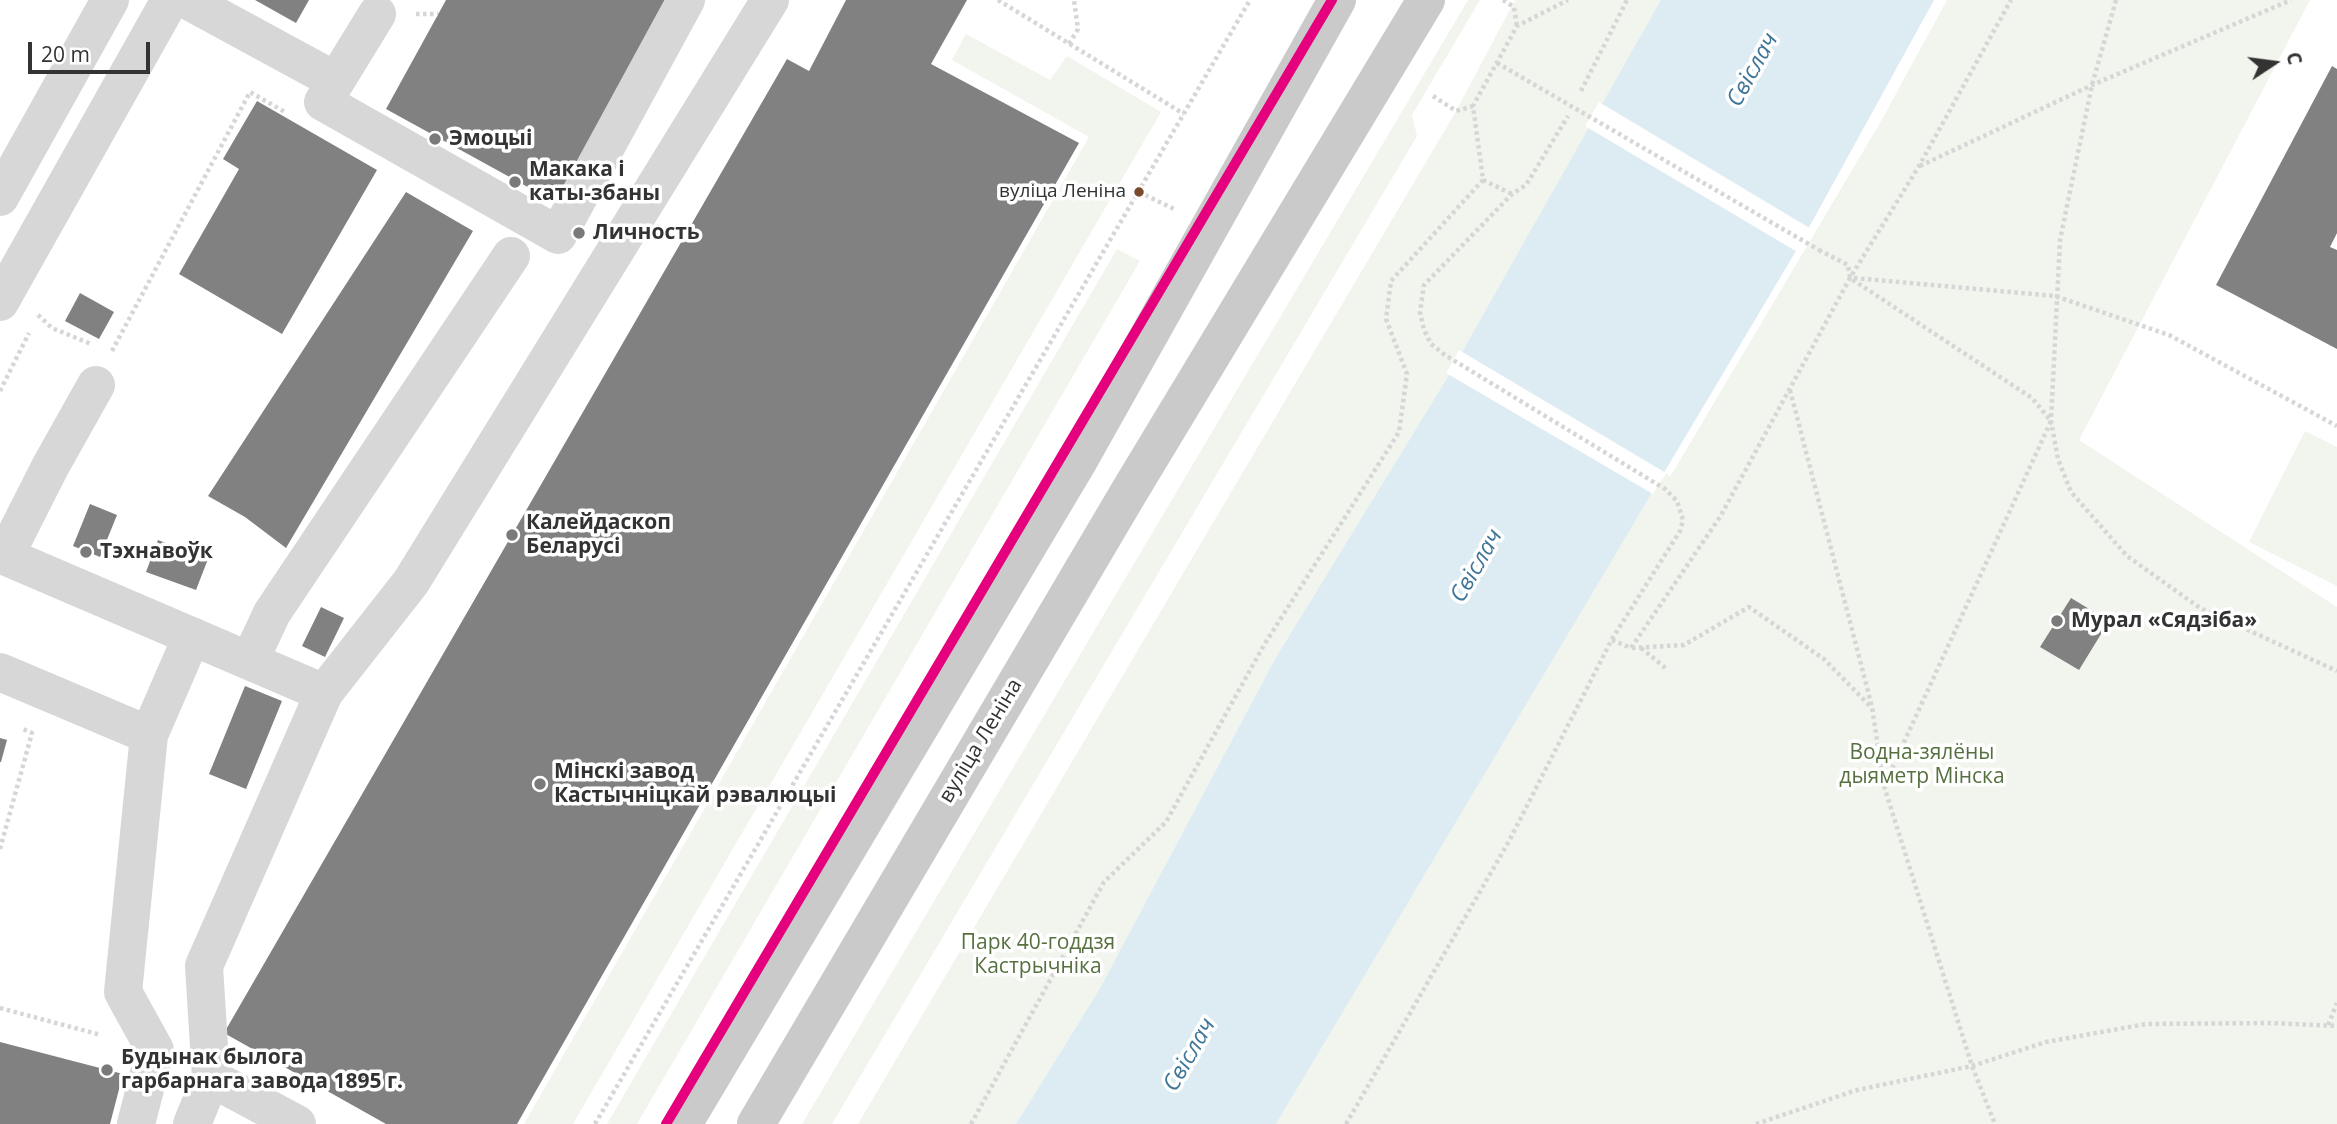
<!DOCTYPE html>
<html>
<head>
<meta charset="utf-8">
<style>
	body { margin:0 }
	#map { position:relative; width:2337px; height:1124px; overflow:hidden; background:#fff; font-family:"Open Sans",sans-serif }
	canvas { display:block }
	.north { position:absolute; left:2239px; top:28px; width:70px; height:70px; -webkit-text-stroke:5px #fff; paint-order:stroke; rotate:77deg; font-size:19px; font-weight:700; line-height:28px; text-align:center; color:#333 }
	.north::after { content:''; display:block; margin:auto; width:24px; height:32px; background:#333; clip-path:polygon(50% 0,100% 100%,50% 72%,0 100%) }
	.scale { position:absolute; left:28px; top:42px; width:122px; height:32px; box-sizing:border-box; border:4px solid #333; border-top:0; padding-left:9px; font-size:21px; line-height:24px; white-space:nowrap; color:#333; -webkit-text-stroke:5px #fff; paint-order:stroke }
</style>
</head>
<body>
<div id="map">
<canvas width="2337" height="1124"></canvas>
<div class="north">С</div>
<div class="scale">20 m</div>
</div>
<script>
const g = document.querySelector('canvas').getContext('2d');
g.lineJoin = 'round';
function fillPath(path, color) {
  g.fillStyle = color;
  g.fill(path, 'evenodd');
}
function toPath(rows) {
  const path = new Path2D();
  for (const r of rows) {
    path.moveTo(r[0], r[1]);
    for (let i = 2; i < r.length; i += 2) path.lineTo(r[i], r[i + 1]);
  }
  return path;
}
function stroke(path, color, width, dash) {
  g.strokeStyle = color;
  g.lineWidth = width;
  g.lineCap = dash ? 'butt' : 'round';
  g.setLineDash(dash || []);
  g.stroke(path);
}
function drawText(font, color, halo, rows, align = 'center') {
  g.font = font + ' "Open Sans",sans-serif';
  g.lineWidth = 7;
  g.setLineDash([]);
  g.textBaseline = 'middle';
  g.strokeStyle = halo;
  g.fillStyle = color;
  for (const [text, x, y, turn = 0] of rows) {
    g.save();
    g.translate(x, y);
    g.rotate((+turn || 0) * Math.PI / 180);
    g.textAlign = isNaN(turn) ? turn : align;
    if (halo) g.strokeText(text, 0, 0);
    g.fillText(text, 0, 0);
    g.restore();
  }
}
const green = toPath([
	[1468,0,1480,0,1412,115,1417,136,832,1124,802,1124],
	[1515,0,1662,0,1449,375,1275,659,1099,990,1016,1124,858,1124,1455,113],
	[1947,0,2310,0,2079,440,2337,607,2337,1124,1276,1124,1640,510,1667,473,1670,477,1880,123],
	[966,34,1050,80,1067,56,1161,112,573,1124,524,1124,1089,137,952,60],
	[1117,249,1140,261,637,1124,607,1124],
	[2305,431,2337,447,2337,586,2249,542]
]);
const water = toPath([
	[1661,0,1934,0,1796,251,1276,1124,1016,1124,1099,990,1275,659,1449,375]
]);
const pier = toPath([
	[1599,102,1813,230,1799,253,1585,126],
	[1459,350,1666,473,1653,494,1446,373]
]);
const building = toPath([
	[255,0,309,0,296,23],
	[446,0,665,0,555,202,386,109],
	[846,0,967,0,931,64,1079,143,517,1124,386,1124,224,1033,787,59,809,71],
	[2332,66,2337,69,2337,233,2330,247,2337,250,2337,349,2216,285],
	[257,101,377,170,282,334,179,274,239,169,223,159],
	[406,192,473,231,286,548,245,517,208,496],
	[80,293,114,312,99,339,65,321],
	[90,504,117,515,100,557,73,546],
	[158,540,208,559,196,590,146,572],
	[2071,598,2109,621,2079,670,2040,647],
	[321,607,344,618,325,657,302,646],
	[245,686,282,701,246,789,209,774],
	[0,738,7,740,1,762,0,762],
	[0,1042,123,1074,110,1124,0,1124]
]);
const path = toPath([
	[998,0,1184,114],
	[1503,0,1514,7,1517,26],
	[2116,0,2092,85,2060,240,2051,421,2058,459,2071,492,2127,556,2200,608,2337,671],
	[416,14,438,14],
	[1069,44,1078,29,1074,0],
	[1581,91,1627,0],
	[1433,96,1456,111,1473,106],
	[1920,166,2092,85,2291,0],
	[1483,180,1512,194],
	[1139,192,1176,210],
	[1854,278,2055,296,2169,335,2337,426],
	[38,315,52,328,91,344],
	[112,351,250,92,285,112],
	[1790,390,1872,707,1884,786,2051,421,2032,398,1850,278,1848,265,1819,250],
	[0,391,29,333],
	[1612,640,1631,648,1720,517,1850,278,1919,166,2011,0],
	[1632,648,1684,645,1749,607,1824,659,1871,707],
	[1641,648,1668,670],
	[1884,786,1972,1066,1995,1124],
	[0,849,32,733,23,729],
	[0,1008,101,1035],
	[2328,1025,2337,1003],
	[595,1124,1250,0],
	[971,1124,1104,882,1166,822,1264,645,1399,432,1407,374,1386,319,1391,281,1483,180,1473,106,1517,26,1568,0],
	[1346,1124,1508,843,1612,639,1680,531,1683,520,1677,501,1665,489,1445,355,1431,344,1424,330,1420,312,1424,285,1512,194,1526,185,1568,116],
	[1756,1124,1857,1090,1972,1066,2046,1042,2146,1024,2271,1023,2337,1026]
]);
const minor = toPath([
	[187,0,336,81],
	[377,14,323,102,558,235,686,0],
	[0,197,110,0],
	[0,302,170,0],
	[0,554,324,693],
	[5,556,50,467,96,385],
	[250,660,272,613,511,256],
	[0,672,149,735,123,992,155,1050,136,1124],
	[149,735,192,636],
	[211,1078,297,1124],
	[192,1124,211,1078,204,966,324,693,411,582,770,0]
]);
const major = toPath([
	[683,1124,1079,460,1337,0],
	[756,1124,1129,492,1426,0]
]);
const pathBridge = toPath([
	[1497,63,1819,250]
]);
const metro1 = toPath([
	[666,1124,1332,0]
]);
const markers = [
	[435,139,7,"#7a7a7a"],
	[515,182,7,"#7a7a7a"],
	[1139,192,6,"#7a4b2a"],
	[579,233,7,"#7a7a7a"],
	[512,535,7,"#7a7a7a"],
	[86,552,7,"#7a7a7a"],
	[2057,621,7,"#7a7a7a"],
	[540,784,7,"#7a7a7a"],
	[107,1070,7,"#7a7a7a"]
];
const busNames = [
	["вуліца Леніна",1126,192]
];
const poiNames = [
	["Эмоцыі",449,139],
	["Макака і",529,170],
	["каты-збаны",529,194],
	["Личность",593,233],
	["Калейдаскоп",526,523],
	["Беларусі",526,547],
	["Тэхнавоўк",100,552],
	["Мурал «Сядзіба»",2071,621],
	["Мінскі завод",554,772],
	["Кастычніцкай рэвалюцыі",554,796],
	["Будынак былога",121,1058],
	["гарбарнага завода 1895 г.",121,1082]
];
const streetNames = [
	["вуліца Леніна",981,741,-59]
];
const parkNames = [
	["Водна-зялёны",1922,753],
	["дыяметр Мінска",1922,777],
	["Парк 40-годдзя",1038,943],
	["Кастрычніка",1038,967]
];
const waterNames = [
	["Свіслач",1753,70,-61],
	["Свіслач",1477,566,-60],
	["Свіслач",1190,1055,-60]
];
fillPath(green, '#f1f5ed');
fillPath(water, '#ddebf3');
fillPath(pier, '#fff');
fillPath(building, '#818181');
stroke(path, '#d6d6d6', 4.5, [3.5, 3.5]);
stroke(minor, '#d7d7d7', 38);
stroke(major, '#cacaca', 38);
stroke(pathBridge, '#d6d6d6', 4.5, [3.5, 3.5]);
stroke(metro1, '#e5007d', 10);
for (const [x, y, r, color] of markers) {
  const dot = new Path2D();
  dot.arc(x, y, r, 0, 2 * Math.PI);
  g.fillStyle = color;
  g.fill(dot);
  stroke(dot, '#fff', 2.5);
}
drawText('19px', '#333', '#fff', busNames, 'right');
drawText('bold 21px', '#333', '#fff', poiNames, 'left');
drawText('21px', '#333', '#fff', streetNames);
drawText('21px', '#56703f', '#fff', parkNames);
drawText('italic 23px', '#3f7597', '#fff', waterNames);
</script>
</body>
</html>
